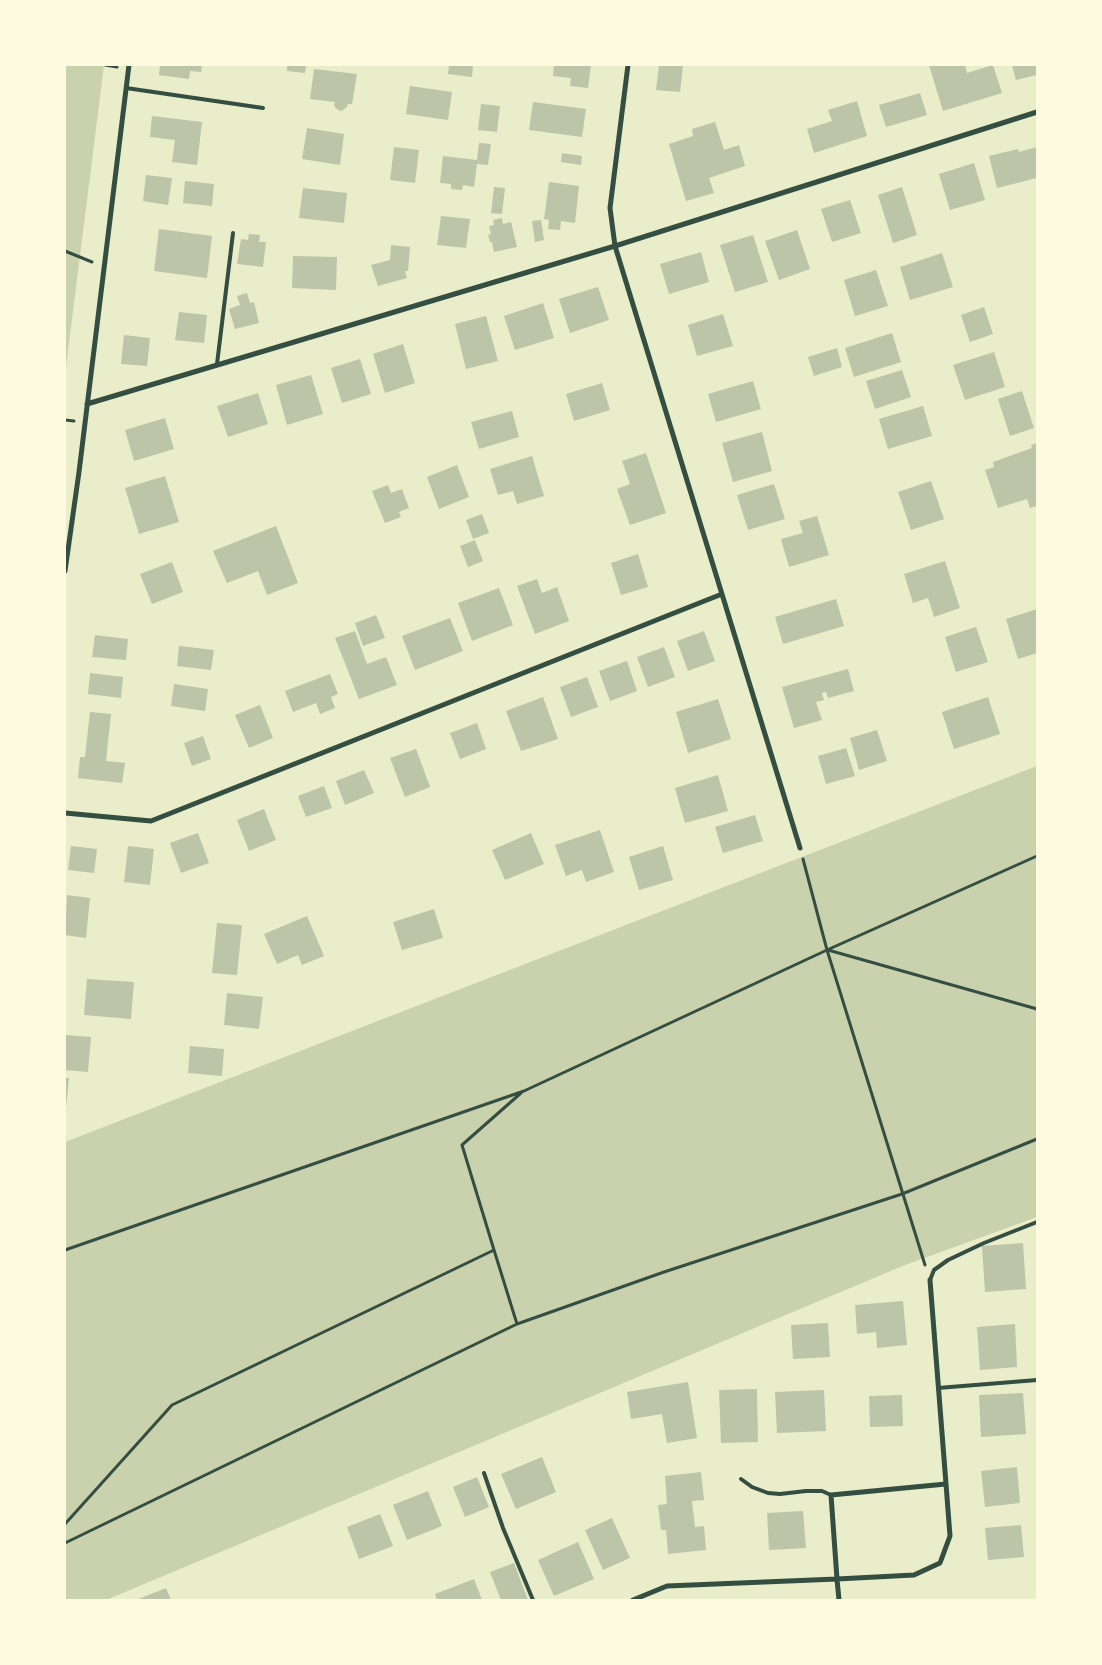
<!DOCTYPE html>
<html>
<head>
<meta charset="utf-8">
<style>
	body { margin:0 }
	#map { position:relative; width:1102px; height:1665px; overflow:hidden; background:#e9edc9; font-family:"PT Sans",sans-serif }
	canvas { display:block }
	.frame { position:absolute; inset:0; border:66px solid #fefae0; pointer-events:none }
</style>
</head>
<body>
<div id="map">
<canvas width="1102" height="1665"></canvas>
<div class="frame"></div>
</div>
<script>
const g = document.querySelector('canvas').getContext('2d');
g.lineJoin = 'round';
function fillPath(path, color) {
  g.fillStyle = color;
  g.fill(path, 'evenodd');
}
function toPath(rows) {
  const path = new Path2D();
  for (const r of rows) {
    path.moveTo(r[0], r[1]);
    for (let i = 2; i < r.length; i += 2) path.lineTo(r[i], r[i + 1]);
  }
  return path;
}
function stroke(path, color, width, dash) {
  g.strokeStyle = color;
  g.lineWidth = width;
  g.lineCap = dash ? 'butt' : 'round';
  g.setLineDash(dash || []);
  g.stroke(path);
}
const green = toPath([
	[65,65,104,65,65,375],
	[1037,766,1037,1217,905,1265,106,1600,65,1600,65,1142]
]);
const building = toPath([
	[160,65,202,65,201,72,190,71,189,79,159,75],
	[287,65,306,65,305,73,287,71],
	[449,65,473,65,472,77,448,74],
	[554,65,591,65,588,88,570,86,571,78,553,76],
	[659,65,683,65,680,92,656,90],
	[929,65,965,65,967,73,993,65,1002,93,943,111],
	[1012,65,1037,65,1037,75,1016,80],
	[314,69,357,74,352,104,348,104,347,107,342,111,338,110,334,106,335,102,310,99],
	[410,86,452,92,448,120,406,114],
	[920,93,927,115,886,127,879,105],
	[857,101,867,136,814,153,807,129,832,121,828,110],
	[533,102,586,109,582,137,529,130],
	[481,104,500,106,497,132,478,130],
	[152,116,202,122,197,165,172,162,175,140,150,137],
	[715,122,724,150,739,145,745,166,709,178,714,193,686,201,669,144,693,136,692,129],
	[307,128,344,134,340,165,302,159],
	[479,143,491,144,488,165,477,164,474,187,463,185,462,190,451,189,451,184,440,183,443,156,477,160],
	[394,147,419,150,415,183,390,180],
	[1037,147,1037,178,997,188,989,156,1018,149,1019,152],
	[562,153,582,156,581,165,561,162],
	[974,163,985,200,950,210,939,174],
	[146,175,172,178,168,205,143,201],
	[185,181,214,184,212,206,183,203],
	[549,182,579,186,575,223,561,221,560,230,548,229,549,220,544,219],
	[494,187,505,188,502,214,491,213],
	[902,187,917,235,893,243,878,195],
	[303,188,347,193,344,223,299,218],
	[850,200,861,233,832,242,821,209],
	[441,216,470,219,466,248,437,245],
	[502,218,503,224,511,222,517,247,494,252,492,242,490,242,488,235,491,234,489,226,494,225,493,220],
	[541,220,544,240,535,242,532,221],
	[159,229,212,236,207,278,154,271],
	[797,230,810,269,779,280,765,241],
	[249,234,260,235,259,242,266,242,263,267,237,264,241,239,248,240],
	[753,235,768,282,735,292,720,245],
	[391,245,410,247,408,271,405,271,407,278,378,286,371,265,390,260],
	[701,252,709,282,669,294,660,264],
	[942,253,953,287,910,300,900,267],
	[293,256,337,257,336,290,292,288],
	[876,270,888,306,855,316,844,280],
	[598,287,609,320,570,333,559,299],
	[247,293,250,303,254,302,259,323,235,329,229,309,240,305,237,296],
	[543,303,554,338,515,350,504,316],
	[984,307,993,334,970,342,961,315],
	[179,312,207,315,204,343,175,340],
	[723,314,733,346,697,356,688,325],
	[486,316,498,361,466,369,455,324],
	[892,333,901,362,854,377,845,348],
	[124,335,150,338,147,366,121,364],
	[403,344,415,383,385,393,373,354],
	[837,348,842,367,814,376,808,357],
	[994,352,1005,387,965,400,953,365],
	[360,359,371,394,342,403,331,368],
	[902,370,911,397,875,409,866,381],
	[311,375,323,414,287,425,276,385],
	[753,381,761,409,716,422,708,394],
	[602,383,610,410,574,421,566,394],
	[1022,391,1034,428,1010,436,998,399],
	[258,393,268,424,228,437,217,406],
	[923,406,932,436,888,449,879,419],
	[512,411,519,437,479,449,471,422],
	[165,418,174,449,134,461,125,430],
	[762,432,772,471,733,482,722,443],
	[1037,443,1037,506,1030,508,1027,499,998,508,985,470,994,467,993,462,1032,448,1031,445],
	[646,453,666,513,630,525,617,489,630,484,622,461],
	[532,456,544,496,517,504,513,491,498,495,490,469],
	[457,465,469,497,439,509,427,477],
	[165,476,179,522,139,534,125,488],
	[931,481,944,519,911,530,898,492],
	[774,484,785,519,748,530,737,495],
	[388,485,391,493,402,489,409,508,399,512,401,517,385,523,372,491],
	[482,514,489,533,473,539,466,520],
	[817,516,829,555,789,567,781,539,803,533,799,521],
	[276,526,298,583,267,595,258,571,227,583,213,551],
	[475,540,483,561,468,567,460,546],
	[638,554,648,587,621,595,611,563],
	[945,561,960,608,934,617,928,598,913,603,904,574],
	[172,562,183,592,152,604,140,574],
	[537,579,542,593,557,587,569,621,535,634,517,586],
	[499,588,513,625,472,641,458,603],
	[836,599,844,626,783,644,775,617],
	[1037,609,1037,653,1018,659,1006,619],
	[376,615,385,638,363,646,355,623],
	[450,618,463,651,415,670,402,636],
	[976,627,988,662,956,672,945,637],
	[355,631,367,664,386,657,397,685,359,699,335,638],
	[704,631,715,661,688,671,677,641],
	[95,635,128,639,126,660,92,657],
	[179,646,214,650,211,670,177,666],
	[664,647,675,677,648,687,637,657],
	[627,661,637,691,610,701,599,671],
	[848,669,854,691,828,698,826,692,822,693,824,700,816,702,822,720,794,728,782,687],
	[90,673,123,677,121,698,88,694],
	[330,674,338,694,331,697,335,708,320,714,316,703,293,712,285,691],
	[587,677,598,707,571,717,560,687],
	[174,684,208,689,205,711,171,706],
	[543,697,558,739,521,751,506,711],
	[988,697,1000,734,954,749,942,712],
	[718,699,731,739,688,753,676,712],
	[260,705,273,738,249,748,235,715],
	[90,712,111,714,106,761,125,763,122,783,78,778,80,757,85,757],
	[477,723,486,749,460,759,450,733],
	[877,730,887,761,859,770,850,738],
	[203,736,211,759,192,766,184,743],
	[846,748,855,776,826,784,818,756],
	[416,749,430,787,405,797,390,758],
	[364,770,374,793,345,805,336,781],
	[718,775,728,811,685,823,675,788],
	[324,786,332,808,306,817,298,796],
	[264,809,276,840,249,851,237,820],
	[755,815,763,841,723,853,715,827],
	[600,830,614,872,586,882,582,870,566,876,555,845],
	[198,833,209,863,181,873,170,843],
	[531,833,544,864,505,880,492,850],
	[71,846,97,849,94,873,68,870],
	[128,846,154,849,150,885,124,882],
	[663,846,673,880,639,890,629,857],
	[67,895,90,898,86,938,65,935],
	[434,909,443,938,402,950,393,922],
	[307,916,324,956,302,965,298,955,277,964,264,934],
	[217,923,242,925,237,975,212,973],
	[87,979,134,982,131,1019,84,1015],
	[227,993,263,997,259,1029,224,1025],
	[65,1035,91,1037,88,1072,65,1070],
	[190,1046,224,1049,222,1076,188,1073],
	[65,1078,69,1078,66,1108,65,1108],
	[1023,1243,1026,1289,985,1292,982,1246],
	[903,1301,907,1345,877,1348,876,1332,857,1334,855,1305],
	[828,1323,830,1357,793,1359,791,1325],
	[1015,1324,1017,1367,980,1370,977,1327],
	[688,1382,697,1438,667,1443,662,1414,631,1419,627,1392],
	[757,1389,758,1442,721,1443,719,1390],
	[824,1390,826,1431,777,1433,775,1392],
	[1023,1393,1026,1434,981,1437,979,1395],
	[902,1395,903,1426,870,1427,869,1396],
	[542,1457,556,1492,516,1509,501,1474],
	[1017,1467,1020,1503,985,1507,981,1471],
	[701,1472,704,1500,692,1501,695,1527,704,1526,706,1550,668,1554,666,1530,661,1530,658,1505,667,1504,665,1476],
	[477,1477,489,1507,465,1517,453,1487],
	[428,1491,442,1526,407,1540,393,1505],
	[803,1511,806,1548,769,1550,767,1513],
	[380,1514,393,1546,359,1559,347,1527],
	[612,1518,630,1558,603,1570,585,1530],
	[1021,1525,1024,1557,988,1560,985,1528],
	[578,1542,594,1579,554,1596,538,1560],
	[514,1563,528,1600,501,1600,490,1572],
	[474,1579,482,1600,437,1600,435,1594],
	[166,1588,171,1600,136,1600]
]);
const path = toPath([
	[105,65,117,67],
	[65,251,92,262],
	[65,420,74,421],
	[803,859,827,950,925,1265],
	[828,950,1037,1009],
	[65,1250,524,1091,827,950,1037,856],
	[494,1250,517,1324],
	[65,1524,172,1405,494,1250,462,1145,521,1093],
	[65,1543,517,1324,664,1272,902,1194,1037,1139]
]);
const service = toPath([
	[126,88,263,108],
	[217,364,233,233],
	[930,1280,934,1270,948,1260,984,1243,1037,1222],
	[938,1388,1037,1380],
	[484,1473,503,1528,533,1600],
	[741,1479,752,1487,768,1493,780,1494,806,1491,822,1491,831,1495]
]);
const minor = toPath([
	[628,65,610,208,615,246,800,848],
	[87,404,615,246,1037,112],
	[65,571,79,472,129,65],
	[65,813,151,821,722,594],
	[930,1280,946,1484],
	[633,1600,667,1586,837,1579,914,1575,940,1563,950,1536,946,1484,831,1495,837,1579,839,1600]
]);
fillPath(green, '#cad2ad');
fillPath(building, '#bcc5a7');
stroke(path, '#344e41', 3);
stroke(service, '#344e41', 4);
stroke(minor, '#344e41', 5);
</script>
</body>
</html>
